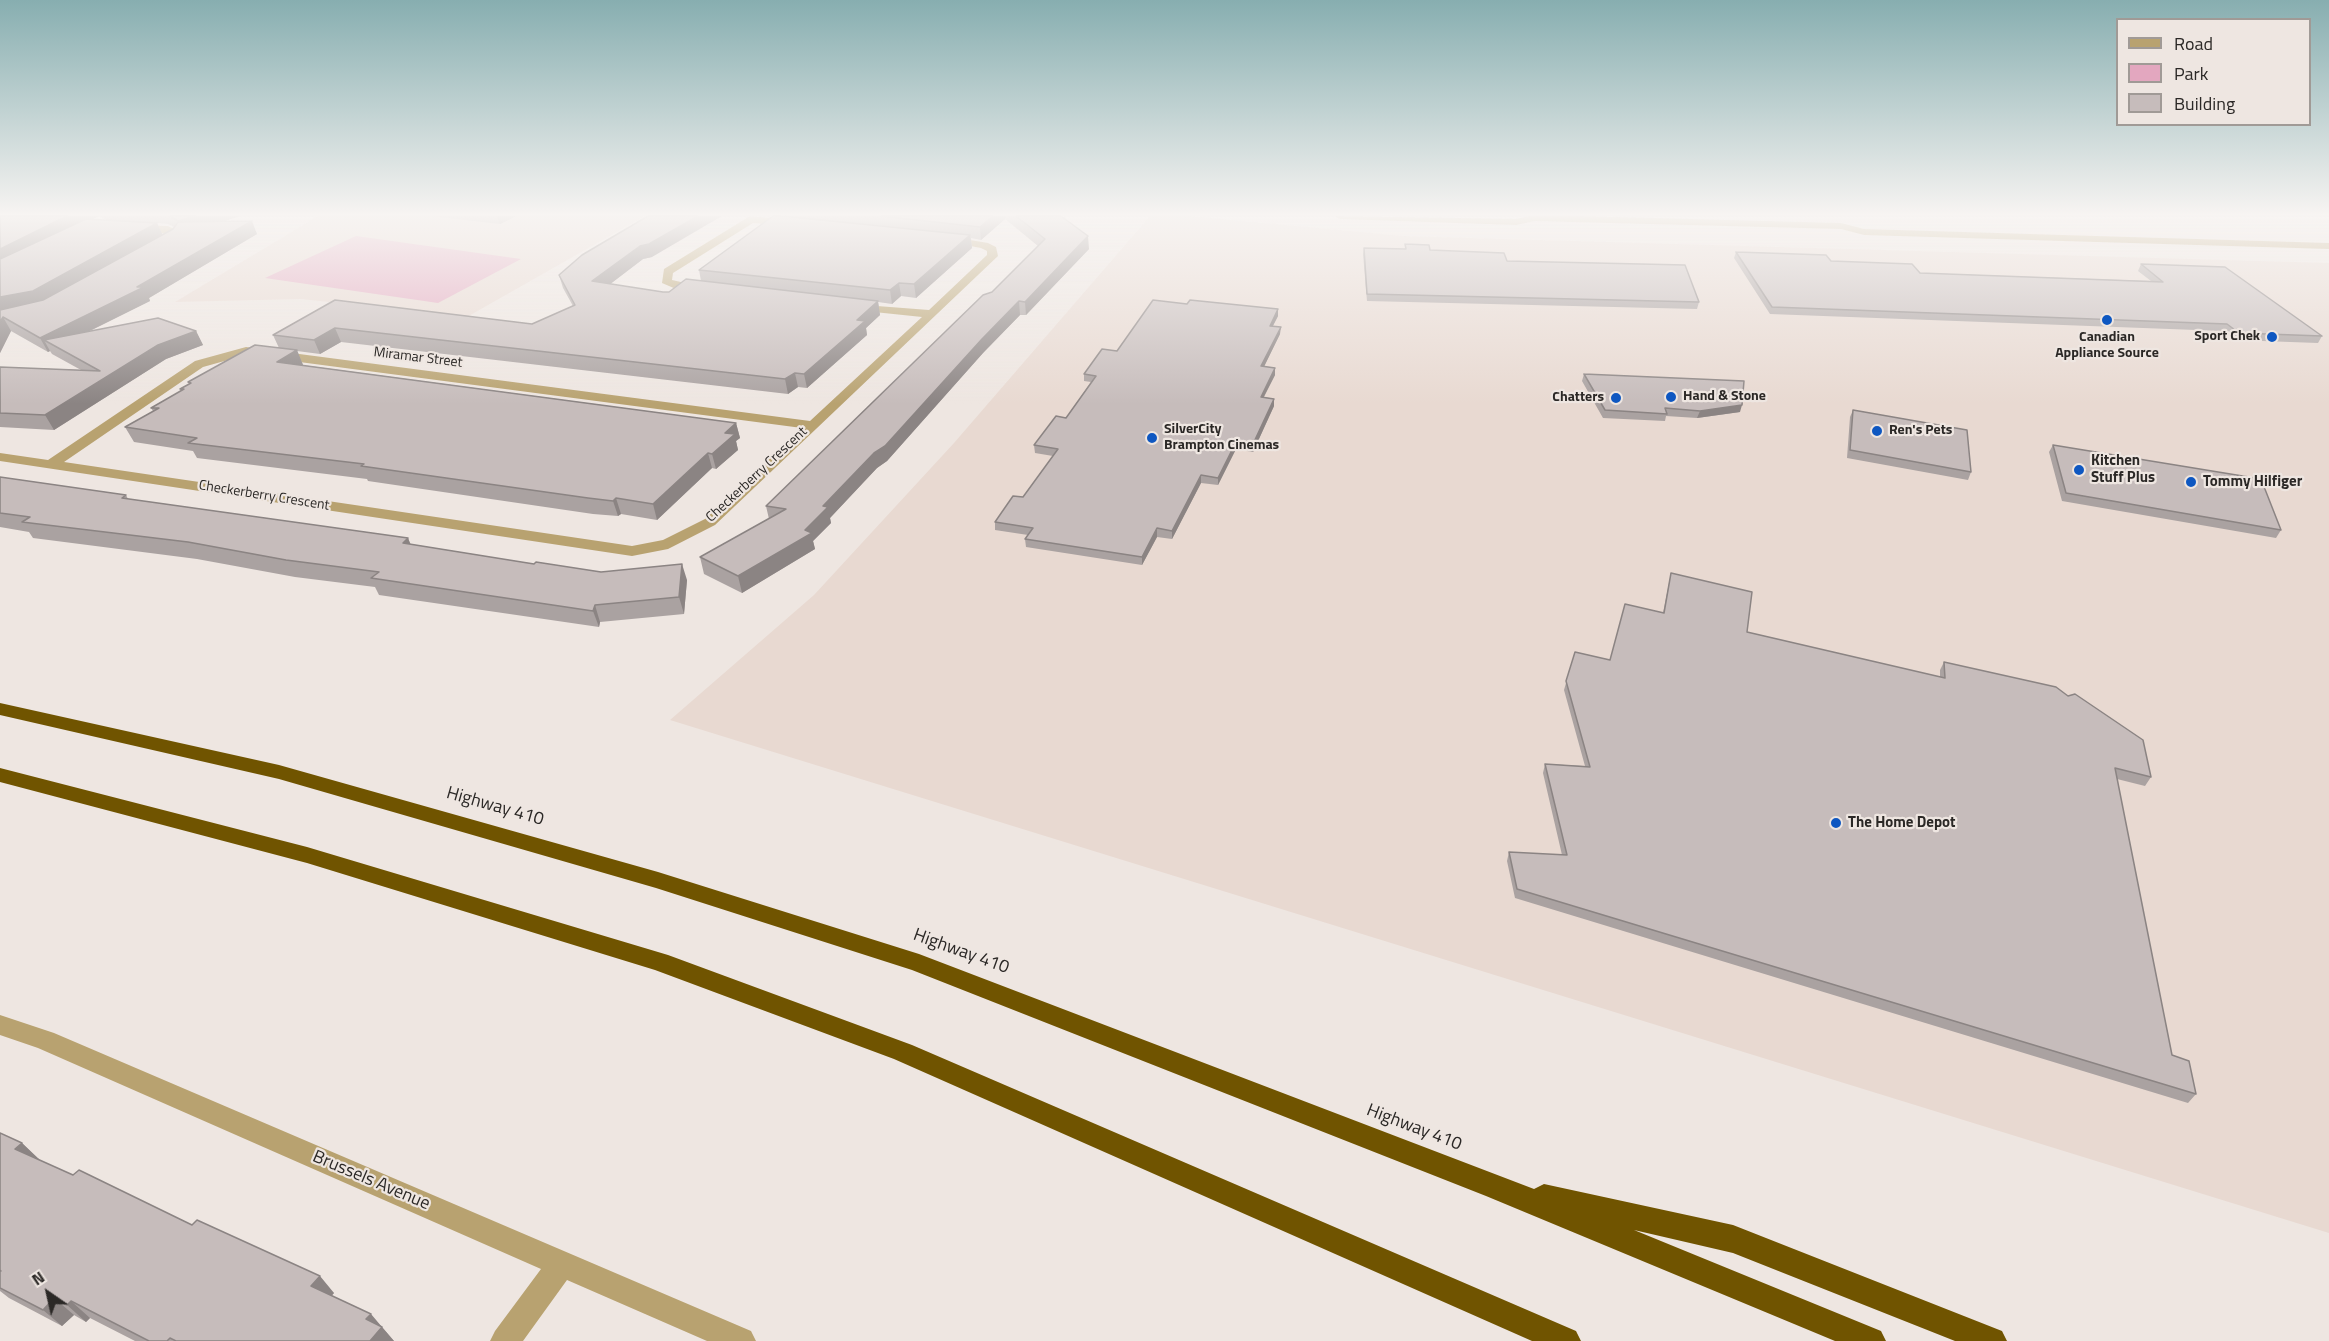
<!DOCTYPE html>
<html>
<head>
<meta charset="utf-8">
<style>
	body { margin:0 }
	#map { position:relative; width:2329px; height:1341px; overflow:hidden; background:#eee6e1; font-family:"Titillium Web",sans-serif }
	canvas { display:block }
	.legend { position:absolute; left:2116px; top:18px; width:195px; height:108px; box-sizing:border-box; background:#eee6e1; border:2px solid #a09a96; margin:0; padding:8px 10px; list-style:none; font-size:18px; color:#2b2826 }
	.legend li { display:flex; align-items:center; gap:12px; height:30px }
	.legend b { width:30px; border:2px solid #a09a96 }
	.north { position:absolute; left:18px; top:1263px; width:60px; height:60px; -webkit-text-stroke:4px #eee6e1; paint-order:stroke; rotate:326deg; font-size:16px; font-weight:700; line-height:24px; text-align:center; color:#2b2826 }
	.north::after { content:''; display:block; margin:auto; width:21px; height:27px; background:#2b2826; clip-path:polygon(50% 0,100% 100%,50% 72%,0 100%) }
</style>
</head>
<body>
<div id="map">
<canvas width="2329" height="1341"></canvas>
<ul class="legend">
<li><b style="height:8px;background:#b8a270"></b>Road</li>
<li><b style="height:16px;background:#e3a7bf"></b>Park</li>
<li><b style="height:16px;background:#c6bcbb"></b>Building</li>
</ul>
<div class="north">N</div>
</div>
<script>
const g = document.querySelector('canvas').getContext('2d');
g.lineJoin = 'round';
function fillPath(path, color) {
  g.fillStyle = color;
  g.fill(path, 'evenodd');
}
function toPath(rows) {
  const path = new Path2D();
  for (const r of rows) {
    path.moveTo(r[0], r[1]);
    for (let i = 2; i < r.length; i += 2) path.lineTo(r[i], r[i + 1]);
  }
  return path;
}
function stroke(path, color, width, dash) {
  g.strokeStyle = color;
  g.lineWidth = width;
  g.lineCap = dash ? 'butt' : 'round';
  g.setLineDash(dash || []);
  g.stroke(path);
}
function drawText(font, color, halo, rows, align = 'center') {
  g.font = font + ' "Titillium Web",sans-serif';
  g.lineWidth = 4.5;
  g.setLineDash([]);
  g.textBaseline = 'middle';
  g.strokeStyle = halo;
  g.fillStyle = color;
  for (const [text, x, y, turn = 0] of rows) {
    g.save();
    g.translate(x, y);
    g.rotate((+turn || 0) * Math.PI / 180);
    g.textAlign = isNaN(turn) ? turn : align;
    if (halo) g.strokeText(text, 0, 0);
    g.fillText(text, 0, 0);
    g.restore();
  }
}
const built = toPath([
	[318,216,645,216,467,317,301,299,175,302],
	[1150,216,1190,216,1404,236,2329,263,2329,1233,670,720,814,595,954,443]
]);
const green = toPath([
	[356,236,521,259,438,303,265,278]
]);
const minor = toPath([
	[750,216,788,220,793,223,788,226,753,223,673,273,672,280,703,287,703,291,676,289,662,283,664,269,750,216],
	[1335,216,1516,219,1530,216,1578,216,1841,223,1864,229,2329,243,2329,249,1864,235,1841,229,1535,221,1516,225,1340,219,1335,216],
	[137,225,168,226,182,233,165,246,160,243,170,234,133,230,132,228,137,225],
	[947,236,988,243,996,247,998,256,715,525,668,549,632,556,0,461,0,453,48,460,195,361,246,347,810,421,922,317,855,310,851,308,851,304,929,310,987,255,987,251,981,248,943,241,943,237,947,236],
	[246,355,802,428,705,519,663,540,632,546,64,462,203,367,246,355],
	[0,1015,54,1033,751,1331,756,1341,707,1341,567,1280,523,1341,490,1341,495,1331,541,1269,38,1048,0,1035,0,1015]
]);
const highway = toPath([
	[0,703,279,765,658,872,919,954,1534,1189,1544,1184,1733,1225,2002,1331,2007,1341,1955,1341,1733,1253,1634,1230,1881,1331,1886,1341,1835,1341,1486,1196,912,970,656,888,279,779,0,715,0,703],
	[0,768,307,847,668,955,912,1045,1576,1331,1581,1341,1532,1341,894,1059,655,970,307,863,0,782,0,768]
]);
const wall = toPath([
	[0,216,240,216,223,221,257,234,149,298,150,301,90,331,196,331,203,345,166,359,54,430,0,427,0,367,81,370,52,354,50,351,48,352,11,331,0,353],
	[99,216,106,220,93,219],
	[157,223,168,224,174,227,173,229,163,235],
	[431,216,516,216,500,224],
	[789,216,1061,216,1089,249,1026,315,1020,315,983,353,887,461,877,468,830,518,831,523,813,541,815,549,742,593,704,574,700,557,769,519,766,506,992,292,1038,246,1005,219,981,240,971,238,972,248,916,298,901,296,892,304,878,302,880,315,866,328,867,335,807,388,798,387,788,394,341,342,320,354,297,351,303,365,302,365,736,423,740,438,736,441,738,450,716,469,712,468,657,520,621,514,618,516,593,514,368,481,367,479,197,458,193,451,134,442,125,427,153,411,151,408,181,391,180,389,189,384,188,382,279,348,273,335,335,300,532,324,573,306,563,288,559,275,582,255,652,257,643,259,610,284,663,292,669,292,701,281,699,270,789,217],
	[1405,244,1430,250,1507,261,1699,302,1697,309,1367,301,1363,254,1364,248,1405,249],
	[1736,252,1920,273,2151,281,2138,271,2141,264,2322,336,2318,343,2235,340,2223,331,1770,314,1734,258],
	[1187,304,1278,309,1278,316,1273,326,1280,334,1264,366,1275,368,1275,375,1264,397,1274,399,1274,406,1253,452,1236,449,1218,485,1201,483,1172,539,1157,537,1142,565,1026,547,1025,539,1028,535,995,530,995,522,1023,497,1053,456,1035,453,1034,445,1066,418,1091,382,1084,381,1084,374],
	[1584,374,1740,412,1697,418,1666,416,1665,421,1603,418,1582,381],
	[1853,410,1971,472,1968,480,1847,458,1850,417],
	[2053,445,2281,530,2276,538,2062,501,2049,452],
	[0,477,126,495,128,499,408,538,410,544,534,564,601,572,687,580,684,614,600,622,599,627,379,595,375,587,295,577,197,559,33,538,29,532,0,527],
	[1671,573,1747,632,1940,677,1940,670,1944,662,2151,777,2145,786,2117,779,2172,1055,2196,1094,2188,1103,1515,898,1507,861,1509,852,1562,855,1543,773,1545,764,1585,766,1564,690,1575,652,1610,660,1663,613],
	[0,1133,22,1143,39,1160,73,1175,192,1225,334,1293,331,1296,382,1327,394,1341,135,1341,90,1318,86,1322,74,1315,62,1326,9,1298,0,1291]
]);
const shadedWall = toPath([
	[67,216,99,216,0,265,0,249],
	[195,216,240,216,184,234,178,221],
	[497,216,516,216,500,224],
	[698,216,722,216,652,257,643,259,596,295,592,281,640,246],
	[993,216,1005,216,1005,219,981,240,980,227],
	[252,221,257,234,149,298,150,301,57,347,44,340,50,351,48,352,40,338,137,287],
	[157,223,163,236,41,305,0,313,0,297],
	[970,235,972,248,916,298,914,284],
	[1088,236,1089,249,1026,315,1025,302],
	[899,283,901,296,892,304,890,290],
	[878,301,880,315,866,328,867,335,807,388,804,374,857,320],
	[1019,301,1020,315,983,353,887,461,877,468,830,518,831,523,813,541,815,549,742,593,738,576,805,530,823,506,874,453,982,339],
	[1278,309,1278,316,1269,333,1270,326],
	[3,317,11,331,0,353,0,322],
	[1281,327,1280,334,1261,373,1261,366],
	[335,328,341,342,320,354,314,340],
	[196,331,203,345,166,359,54,430,45,415,158,345],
	[297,350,303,365,284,376,277,362],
	[1275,368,1275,375,1260,404,1261,397],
	[795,373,798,387,788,394,785,379],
	[1274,399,1274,406,1253,452,1253,444],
	[1742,405,1740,412,1697,418,1700,411],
	[736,423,740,438,736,441,738,450,716,469,712,454,725,433],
	[1236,442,1236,449,1218,485,1218,478],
	[708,453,712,468,657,520,653,504],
	[1201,475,1201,483,1172,539,1172,531],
	[616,498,621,514,618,516,613,501],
	[1157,528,1157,537,1142,565,1142,557],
	[408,538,415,555,403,543],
	[682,564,687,580,684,614,679,597],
	[595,605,600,622,599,627,593,611],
	[22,1143,40,1160,15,1149],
	[320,1276,334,1293,325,1303,311,1286],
	[54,1298,74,1315,62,1326,43,1310],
	[71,1301,90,1318,86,1322,67,1305],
	[371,1314,382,1327,394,1341,370,1341,366,1319]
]);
const building = toPath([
	[0,216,67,216,0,249,0,216],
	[170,216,195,216,178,221,170,216],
	[648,216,698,216,649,244,640,246,592,281,663,292,669,292,686,279,878,301,857,320,865,321,804,374,795,373,785,379,335,328,314,340,273,335,335,300,532,324,575,305,559,275,582,255,648,216],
	[773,216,781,216,970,235,914,284,899,283,890,290,699,270,773,216],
	[881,216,993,216,980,227,881,216],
	[1016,216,1061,216,1088,236,1025,302,1019,301,982,339,885,446,874,453,823,506,828,507,805,530,812,533,738,576,700,557,786,509,766,506,983,295,992,292,1045,239,1016,216],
	[86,219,157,223,33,291,0,297,0,259,86,219],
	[252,221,137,287,144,287,40,338,3,317,0,322,0,310,43,300,173,229,178,222,252,221],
	[1405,244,1429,245,1430,250,1504,253,1507,261,1685,265,1699,302,1367,294,1364,248,1406,249,1405,244],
	[1736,252,1826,255,1831,261,1912,264,1920,273,2163,282,2141,264,2225,267,2322,336,2239,333,2227,324,1772,307,1736,252],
	[1153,300,1187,304,1190,300,1278,309,1270,326,1281,327,1261,366,1275,368,1261,397,1274,399,1253,444,1236,442,1218,478,1201,475,1172,531,1157,528,1142,557,1025,539,1033,528,995,522,1013,496,1023,497,1058,449,1034,445,1056,416,1066,418,1096,376,1084,374,1102,349,1117,351,1153,300],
	[158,318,196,331,158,345,45,415,0,413,0,367,100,371,44,340,158,318],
	[255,345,297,350,277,362,736,423,725,433,735,434,712,454,708,453,653,504,616,498,613,501,588,498,361,466,364,464,188,443,197,438,125,427,159,408,151,408,184,389,180,389,191,383,188,382,255,345],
	[1584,374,1744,381,1742,405,1700,411,1665,408,1667,414,1605,410,1584,374],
	[1853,410,1967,430,1971,472,1850,450,1853,410],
	[2053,445,2261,479,2281,530,2066,493,2053,445],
	[0,477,126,495,122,498,408,538,403,543,534,564,536,562,601,572,682,564,679,597,595,605,593,611,371,578,379,572,286,560,188,542,22,522,30,517,0,513,0,477],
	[1671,573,1752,592,1747,632,1945,678,1944,662,2056,687,2068,696,2075,694,2143,740,2151,777,2115,768,2172,1055,2189,1061,2196,1094,1517,889,1509,852,1567,855,1545,764,1590,767,1566,681,1575,652,1610,660,1625,604,1664,613,1671,573],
	[0,1133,22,1143,15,1149,73,1175,79,1170,192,1225,197,1220,320,1276,311,1286,371,1314,366,1319,382,1327,370,1341,176,1341,170,1338,167,1341,149,1341,71,1301,67,1305,54,1298,43,1310,0,1288,0,1271,1,1271,0,1270,0,1133]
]);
const markers = [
	[2107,320,6,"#0e57c1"],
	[2272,337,6,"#0e57c1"],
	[1671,397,6,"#0e57c1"],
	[1616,398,6,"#0e57c1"],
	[1877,431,6,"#0e57c1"],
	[1152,438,6,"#0e57c1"],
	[2079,470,6,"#0e57c1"],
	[2191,482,6,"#0e57c1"],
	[1836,823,6,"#0e57c1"]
];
const farPoinames = [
	["Sport Chek",2260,337,"right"],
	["Canadian",2107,338,"center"],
	["Appliance Source",2107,354,"center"],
	["Hand & Stone",1683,397],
	["Chatters",1604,398,"right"],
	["SilverCity",1164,430],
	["Brampton Cinemas",1164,446],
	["Ren's Pets",1889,431]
];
const farStreetnames = [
	["Miramar Street",418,358,7],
	["Checkerberry Crescent",757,475,-43],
	["Checkerberry Crescent",264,496,9]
];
const poiNames = [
	["Kitchen",2091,461],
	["Stuff Plus",2091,478],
	["Tommy Hilfiger",2203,482],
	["The Home Depot",1848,823]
];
const nearStreetnames = [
	["Highway 410",495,807,16],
	["Highway 410",961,952,20],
	["Highway 410",1414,1128,21],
	["Brussels Avenue",371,1181,23]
];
fillPath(built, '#e8d9d1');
fillPath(green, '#e3a7bf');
fillPath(minor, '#b8a270');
fillPath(highway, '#705400');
fillPath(wall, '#aaa2a1');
fillPath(shadedWall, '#8b8483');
fillPath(building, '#c6bcbb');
stroke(building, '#8b8483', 1.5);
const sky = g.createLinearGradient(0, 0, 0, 404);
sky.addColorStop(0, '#87aeb0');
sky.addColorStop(0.53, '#f7f4f2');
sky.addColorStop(1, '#f7f4f200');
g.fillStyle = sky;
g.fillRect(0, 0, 2329, 404);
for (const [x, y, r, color] of markers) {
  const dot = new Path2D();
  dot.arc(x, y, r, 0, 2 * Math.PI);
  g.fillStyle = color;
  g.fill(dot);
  stroke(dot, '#eee6e1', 2);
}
drawText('bold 14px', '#2b2826', '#eee6e1', farPoinames, 'left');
drawText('14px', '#2b2826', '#eee6e1', farStreetnames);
drawText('bold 15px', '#2b2826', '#eee6e1', poiNames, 'left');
drawText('18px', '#2b2826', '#eee6e1', nearStreetnames);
</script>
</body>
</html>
